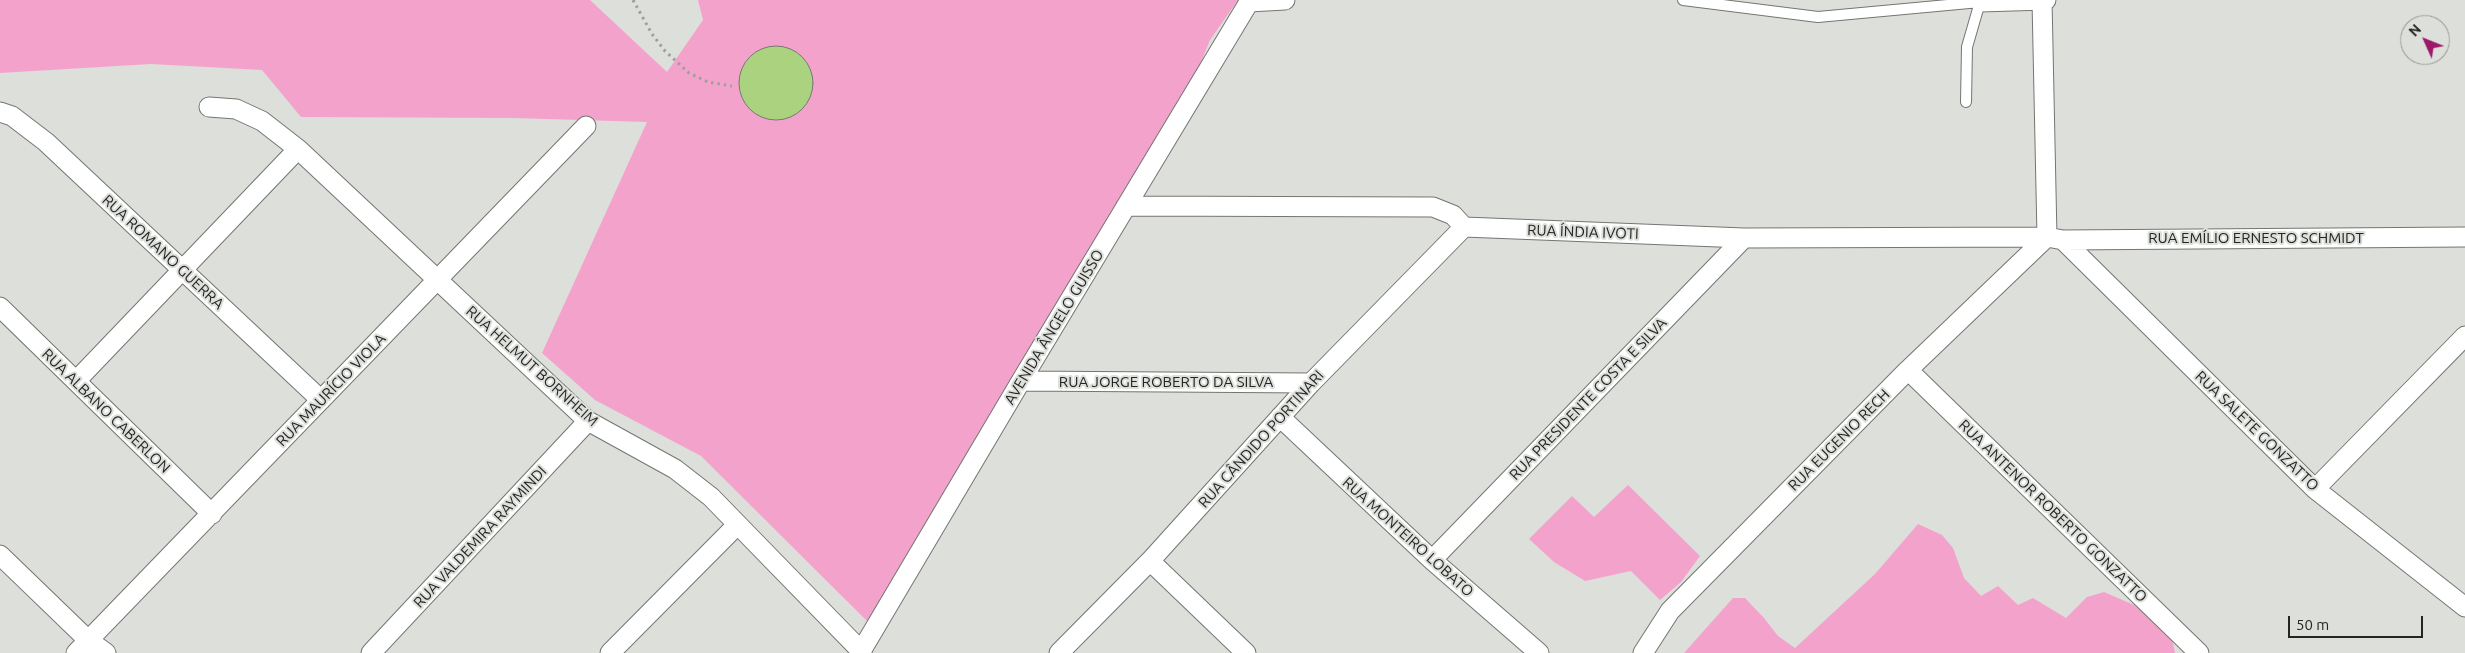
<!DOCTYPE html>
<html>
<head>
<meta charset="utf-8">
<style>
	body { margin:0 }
	#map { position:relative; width:2465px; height:653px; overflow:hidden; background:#dddfdb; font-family:Ubuntu,sans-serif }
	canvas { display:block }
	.north { position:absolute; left:2400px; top:15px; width:50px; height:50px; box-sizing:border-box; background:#dddfdb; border:1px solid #939591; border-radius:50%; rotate:314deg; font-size:14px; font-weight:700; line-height:20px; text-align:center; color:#242523 }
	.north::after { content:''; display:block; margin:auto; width:18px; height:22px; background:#9c186a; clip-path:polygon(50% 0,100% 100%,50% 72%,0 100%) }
	.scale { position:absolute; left:2288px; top:616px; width:135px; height:22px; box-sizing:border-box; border:2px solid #242523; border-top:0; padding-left:6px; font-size:15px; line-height:18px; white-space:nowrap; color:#242523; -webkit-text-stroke:4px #dddfdb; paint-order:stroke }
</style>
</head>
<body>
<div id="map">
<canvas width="2465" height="653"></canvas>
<div class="north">N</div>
<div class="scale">50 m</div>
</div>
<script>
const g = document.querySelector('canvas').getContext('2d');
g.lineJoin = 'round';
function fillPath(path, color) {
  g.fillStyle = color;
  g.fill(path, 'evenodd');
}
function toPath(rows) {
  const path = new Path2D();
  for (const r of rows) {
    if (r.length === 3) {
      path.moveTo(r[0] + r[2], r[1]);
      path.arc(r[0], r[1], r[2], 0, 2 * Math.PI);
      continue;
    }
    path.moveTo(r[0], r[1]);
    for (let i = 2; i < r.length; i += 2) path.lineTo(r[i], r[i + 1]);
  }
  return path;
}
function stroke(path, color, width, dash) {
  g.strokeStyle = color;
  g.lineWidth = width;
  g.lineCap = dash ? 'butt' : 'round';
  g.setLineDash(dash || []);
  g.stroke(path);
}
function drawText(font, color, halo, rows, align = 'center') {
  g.font = font + ' Ubuntu,sans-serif';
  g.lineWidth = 4;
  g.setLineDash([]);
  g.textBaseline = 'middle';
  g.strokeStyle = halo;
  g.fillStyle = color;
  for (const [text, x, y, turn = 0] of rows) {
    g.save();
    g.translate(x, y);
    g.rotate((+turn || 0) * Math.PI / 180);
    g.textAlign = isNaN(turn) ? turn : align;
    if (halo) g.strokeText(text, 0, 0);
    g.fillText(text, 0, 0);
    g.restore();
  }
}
const green = toPath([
	[0,0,590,0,667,72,703,20,698,0,1238,0,1210,40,1199,67,868,622,701,456,595,400,542,353,647,122,513,118,301,117,262,70,151,64,0,73],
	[1628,485,1700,556,1681,582,1660,600,1631,571,1585,581,1554,562,1529,539,1572,496,1594,517],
	[1918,524,1942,535,1953,548,1964,578,1981,596,1998,586,2018,605,2033,598,2066,618,2087,597,2104,592,2148,611,2171,634,2175,653,1684,653,1733,598,1745,598,1764,618,1778,636,1795,648,1875,574]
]);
const building = toPath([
	[776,83,37]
]);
const path = toPath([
	[633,0,652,34,665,51,689,73,708,82,732,86]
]);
const lane = toPath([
	[1683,0,1818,17,1980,2,1967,47,1966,102]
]);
const street = toPath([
	[2042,0,2047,237],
	[1980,2,2046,0],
	[209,107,236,109,262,121,298,149,588,421,675,469,711,497,862,652],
	[0,112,12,116,46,142,321,400],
	[1126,206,1433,207,1453,215,1464,227,1744,238,2047,237,2063,240,2465,237],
	[2063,240,2315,489,2465,607],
	[0,307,212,514],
	[1908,370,2199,653],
	[76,381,298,149],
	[1021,381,1311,383],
	[1280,417,1432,560,1539,653],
	[2315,489,2465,336],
	[0,555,88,640,106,653],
	[1432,560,1744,238],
	[1150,561,1246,653],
	[76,653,586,126],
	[371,653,588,421],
	[610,653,737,525],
	[860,653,1021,381,1249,2,1285,0],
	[1059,653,1150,561,1311,383,1464,227],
	[1643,653,1670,611,1908,370,2047,237]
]);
const streetNames = [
	["RUA ÍNDIA IVOTI",1583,232,2],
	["RUA EMÍLIO ERNESTO SCHMIDT",2256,238],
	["RUA ROMANO GUERRA",163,252,43],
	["AVENIDA ÂNGELO GUISSO",1054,327,-59],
	["RUA HELMUT BORNHEIM",532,366,42],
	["RUA JORGE ROBERTO DA SILVA",1166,382],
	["RUA MAURÍCIO VIOLA",331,390,-46],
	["RUA PRESIDENTE COSTA E SILVA",1588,399,-46],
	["RUA ALBANO CABERLON",106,411,44],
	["RUA SALETE GONZATTO",2257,431,44],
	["RUA CÂNDIDO PORTINARI",1261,439,-48],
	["RUA EUGENIO RECH",1839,440,-45],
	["RUA ANTENOR ROBERTO GONZATTO",2053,511,44],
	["RUA VALDEMIRA RAYMINDI",480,537,-47],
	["RUA MONTEIRO LOBATO",1408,537,42]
];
fillPath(green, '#f3a3cb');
fillPath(building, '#aad27f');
stroke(building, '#767874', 1);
stroke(lane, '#747672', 12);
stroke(street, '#747672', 21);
stroke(path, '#9d9f9c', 3, [2.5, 4]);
stroke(lane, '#fff', 10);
stroke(street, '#fff', 19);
drawText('15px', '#242523', '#dddfdb', streetNames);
</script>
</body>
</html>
